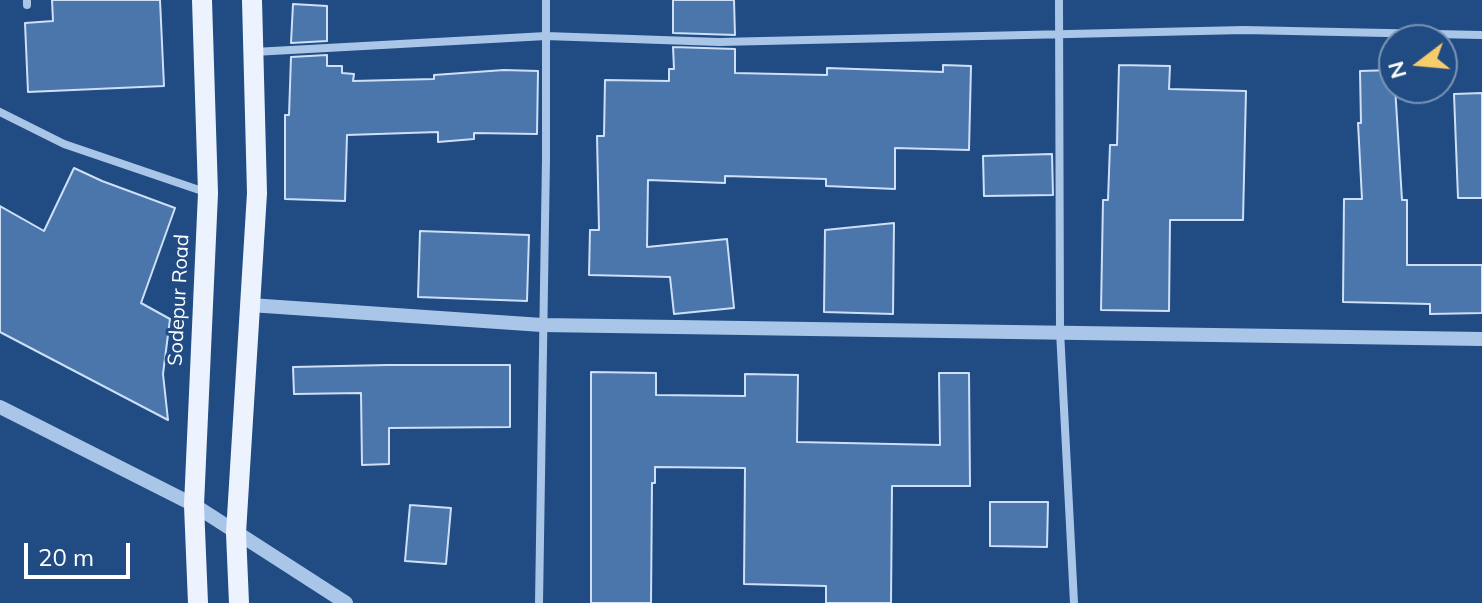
<!DOCTYPE html>
<html>
<head>
<meta charset="utf-8">
<style>
	body { margin:0 }
	#map { position:relative; width:1482px; height:603px; overflow:hidden; background:#214c83; font-family:Mulish,sans-serif }
	canvas { display:block }
	.north { position:absolute; left:1378px; top:24px; width:80px; height:80px; box-sizing:border-box; background:#214c83; border:2px solid #7a94b5; border-radius:50%; rotate:254deg; font-size:22px; font-weight:700; line-height:32px; text-align:center; color:#fff }
	.north::after { content:''; display:block; margin:auto; width:28px; height:36px; background:#f5cc6a; clip-path:polygon(50% 0,100% 100%,50% 72%,0 100%) }
	.scale { position:absolute; left:24px; top:543px; width:106px; height:36px; box-sizing:border-box; border:4px solid #fff; border-top:0; padding-left:10px; font-size:24px; line-height:28px; white-space:nowrap; color:#fff; -webkit-text-stroke:6px #214c83; paint-order:stroke }
</style>
</head>
<body>
<div id="map">
<canvas width="1482" height="603"></canvas>
<div class="north">N</div>
<div class="scale">20 m</div>
</div>
<script>
const g = document.querySelector('canvas').getContext('2d');
g.lineJoin = 'round';
function fillPath(path, color) {
  g.fillStyle = color;
  g.fill(path, 'evenodd');
}
function toPath(rows) {
  const path = new Path2D();
  for (const r of rows) {
    path.moveTo(r[0], r[1]);
    for (let i = 2; i < r.length; i += 2) path.lineTo(r[i], r[i + 1]);
  }
  return path;
}
function stroke(path, color, width, dash) {
  g.strokeStyle = color;
  g.lineWidth = width;
  g.lineCap = dash ? 'butt' : 'round';
  g.setLineDash(dash || []);
  g.stroke(path);
}
function drawText(font, color, halo, rows, align = 'center') {
  g.font = font + ' Mulish,sans-serif';
  g.lineWidth = 6;
  g.setLineDash([]);
  g.textBaseline = 'middle';
  g.strokeStyle = halo;
  g.fillStyle = color;
  for (const [text, x, y, turn = 0] of rows) {
    g.save();
    g.translate(x, y);
    g.rotate((+turn || 0) * Math.PI / 180);
    g.textAlign = isNaN(turn) ? turn : align;
    if (halo) g.strokeText(text, 0, 0);
    g.fillText(text, 0, 0);
    g.restore();
  }
}
const building = toPath([
	[52,0,160,0,164,86,28,92,25,23,53,21,52,0],
	[673,0,734,0,735,35,673,33,673,0],
	[293,4,327,6,327,41,291,43,293,4],
	[673,47,735,49,735,73,827,75,827,68,943,72,943,65,971,66,969,150,895,148,895,189,826,186,826,179,725,176,725,183,648,180,647,247,727,239,734,308,674,314,670,277,589,275,590,230,599,230,597,136,604,136,605,80,669,81,669,69,674,69,673,47],
	[327,55,327,66,342,66,342,73,354,74,353,81,434,79,434,75,504,70,538,71,537,134,474,133,474,139,438,142,438,132,347,135,345,201,285,199,285,115,289,115,291,57,327,55],
	[1119,65,1170,66,1169,89,1246,91,1243,220,1170,220,1169,311,1101,310,1103,200,1108,200,1110,145,1117,145,1119,65],
	[1394,70,1402,200,1407,200,1407,265,1482,265,1482,313,1430,314,1430,304,1343,302,1344,199,1362,199,1358,123,1361,123,1360,71,1394,70],
	[1482,93,1482,198,1458,198,1454,94,1482,93],
	[1052,154,1053,195,984,196,983,156,1052,154],
	[74,168,102,181,175,208,141,303,170,319,163,374,168,420,0,332,0,206,44,231,74,168],
	[894,223,893,314,824,312,825,230,894,223],
	[420,231,529,235,527,301,418,297,420,231],
	[388,365,510,365,510,427,389,428,389,464,362,465,361,393,294,394,293,367,388,365],
	[591,372,656,373,656,395,745,396,745,374,798,375,797,442,940,445,939,373,969,373,970,486,892,486,891,603,826,603,826,586,744,584,745,468,655,467,655,483,652,483,651,603,591,603,591,372],
	[990,502,1048,502,1047,547,990,546,990,502],
	[410,505,451,508,446,564,405,561,410,505]
]);
const minor = toPath([
	[27,0,27,5],
	[1059,0,1060,331,1074,603],
	[254,52,546,36,719,42,1244,30,1482,35],
	[0,112,64,144,208,193],
	[539,603,546,159,546,0]
]);
const tertiary = toPath([
	[250,305,542,325,1482,339],
	[0,407,194,505,346,603]
]);
const primary = toPath([
	[198,603,194,505,208,193,202,0],
	[239,603,236,533,257,193,252,0]
]);
const streetNames = [
	["Sodepur Road",179,300,-87]
];
fillPath(building, '#4a76ac');
stroke(building, '#cde0f7', 2);
stroke(minor, '#a9c6e9', 8);
stroke(tertiary, '#a9c6e9', 14);
stroke(primary, '#ecf3fe', 20);
drawText('20px', '#fff', '#214c83', streetNames);
</script>
</body>
</html>
